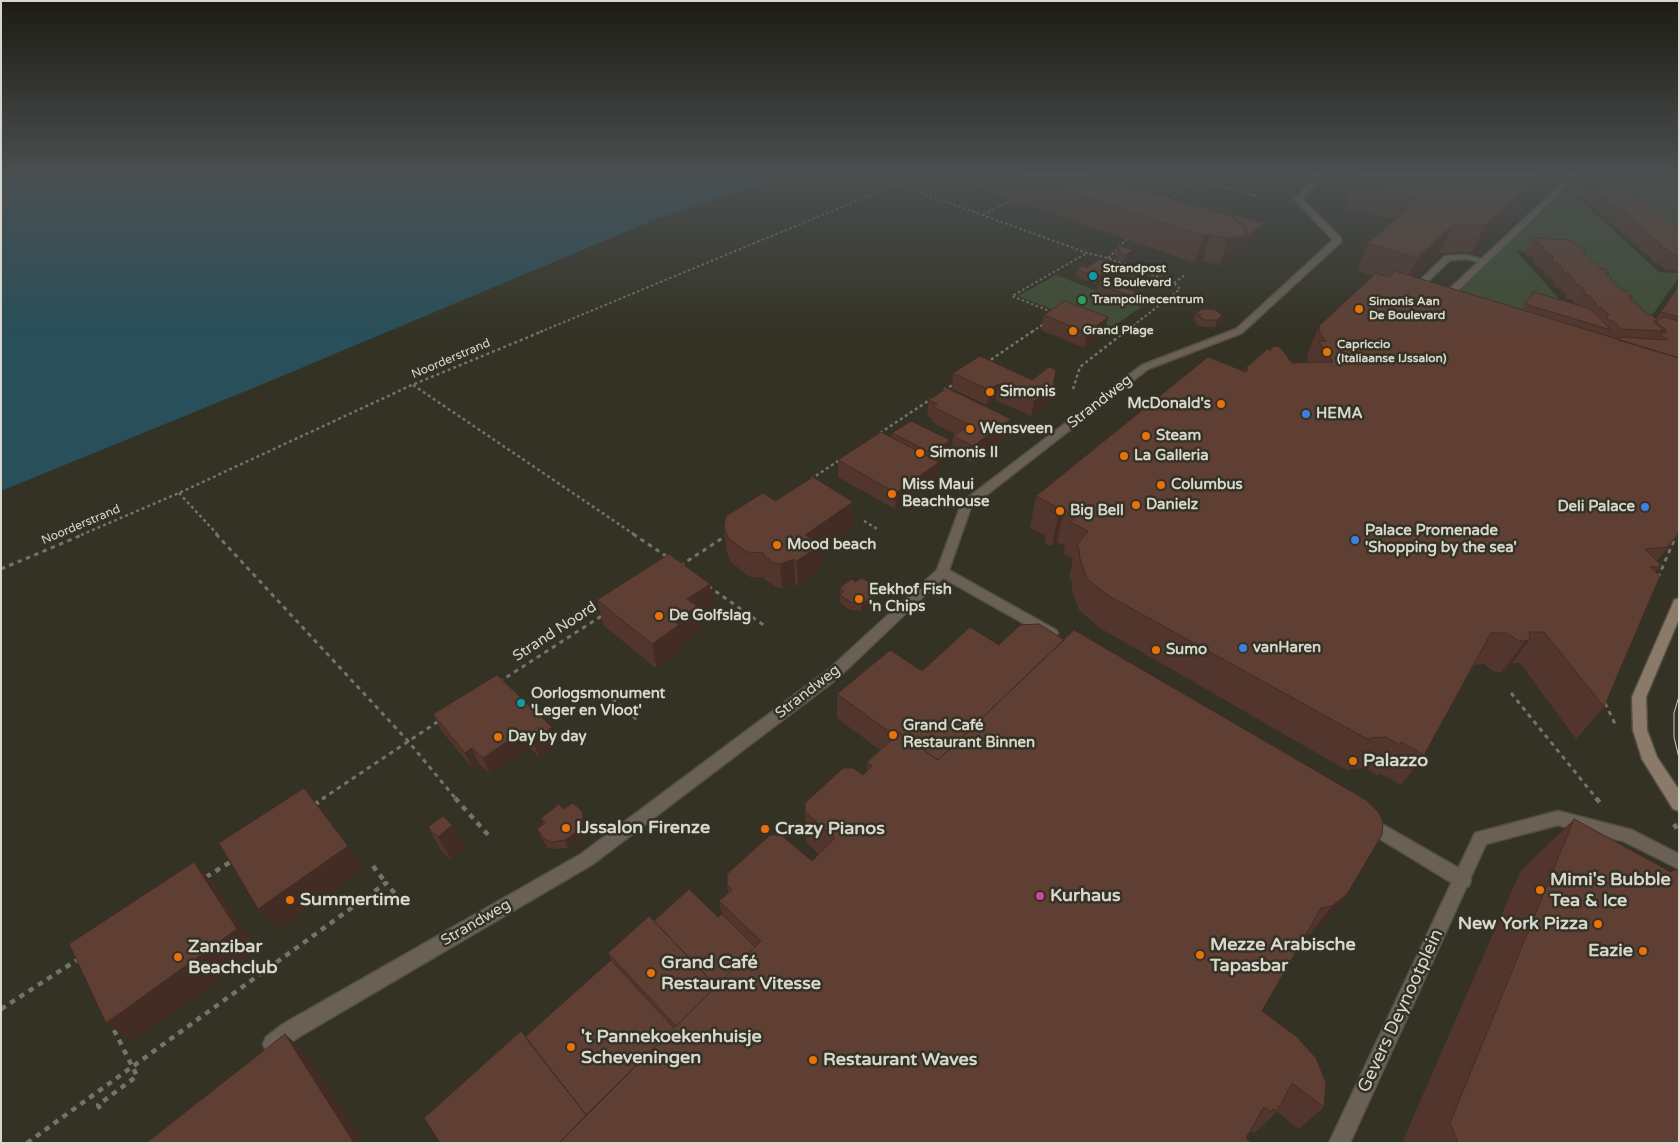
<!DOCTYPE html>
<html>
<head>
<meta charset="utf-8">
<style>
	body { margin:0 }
	#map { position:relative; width:1680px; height:1144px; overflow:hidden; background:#343224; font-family:"Varela Round",sans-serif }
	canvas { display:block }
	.frame { position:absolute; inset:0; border:2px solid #d8d7ce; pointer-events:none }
</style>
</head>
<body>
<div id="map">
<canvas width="1680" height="1144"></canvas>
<div class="frame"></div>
</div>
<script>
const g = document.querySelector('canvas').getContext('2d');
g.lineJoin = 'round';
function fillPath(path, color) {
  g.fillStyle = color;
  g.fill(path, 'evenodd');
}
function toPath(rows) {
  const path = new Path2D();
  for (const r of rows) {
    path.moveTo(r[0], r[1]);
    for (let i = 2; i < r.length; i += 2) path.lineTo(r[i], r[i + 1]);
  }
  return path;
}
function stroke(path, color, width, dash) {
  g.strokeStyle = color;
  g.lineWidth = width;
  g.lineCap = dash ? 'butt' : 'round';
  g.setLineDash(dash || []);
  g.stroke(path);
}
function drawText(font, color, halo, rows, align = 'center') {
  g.font = font + ' "Varela Round",sans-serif';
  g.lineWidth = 5;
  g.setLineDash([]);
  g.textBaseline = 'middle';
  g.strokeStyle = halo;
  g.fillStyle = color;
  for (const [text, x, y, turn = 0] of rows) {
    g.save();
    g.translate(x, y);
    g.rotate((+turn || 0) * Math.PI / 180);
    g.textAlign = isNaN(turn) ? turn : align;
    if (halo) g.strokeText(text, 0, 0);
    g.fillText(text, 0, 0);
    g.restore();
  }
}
const green = toPath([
	[1582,176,1656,176,1679,194,1679,242,1625,198,1576,196,1659,272,1679,273,1679,277,1651,317,1636,315,1573,254,1516,251,1582,324,1517,319,1453,298,1501,249],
	[1056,275,1097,291,1102,288,1145,304,1107,331,1018,296]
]);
const water = toPath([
	[1,176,789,176,714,199,649,222,263,384,1,491]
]);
const pathFar3 = toPath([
	[1181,176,1257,196],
	[897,184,1087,253,1108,258,1174,283,1180,289,1125,332],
	[1170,200,1194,180],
	[983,215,1014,199],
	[1108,258,1127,239],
	[1174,283,1185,275],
	[1052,312,1012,296,1087,253],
	[540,332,897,184,911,176],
	[1032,332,1045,323]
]);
const pathFar2 = toPath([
	[986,363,1033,331],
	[413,385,635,535],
	[1073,389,1080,367,1126,331],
	[944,390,956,383],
	[880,433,931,399],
	[811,479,841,459],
	[179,493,218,535],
	[864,521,879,530],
	[81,535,179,493,412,385,543,331]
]);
const pathFar1 = toPath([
	[216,534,408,741,456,799],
	[633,534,669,558],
	[680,566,727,535],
	[1,569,84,534],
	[1658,578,1674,540],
	[708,586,765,626],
	[499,682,603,615],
	[1511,693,1597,799],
	[612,699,640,722],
	[1605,703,1616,726],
	[322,799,439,721]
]);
const path = toPath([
	[455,798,490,837],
	[1596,798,1602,805],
	[314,805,324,798],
	[1674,824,1679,832],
	[373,866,386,883],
	[206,877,232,861],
	[1,1009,80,958],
	[100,1109,98,1105,137,1076,112,1026],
	[27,1143,386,883,403,903]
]);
const lane = toPath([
	[1466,255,1488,261,1484,263,1466,259,1450,260,1416,293,1409,291,1445,256,1466,255],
	[1558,811,1632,830,1679,854,1679,869,1623,841,1558,825,1486,844,1350,1143,1329,1143,1475,833,1558,811]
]);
const street = toPath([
	[1317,176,1324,176,1302,199,1341,238,1341,242,1242,333,1148,369,971,507,949,570,1056,630,1058,633,1056,636,1046,636,943,578,838,678,593,864,297,1038,280,1051,273,1054,266,1051,263,1044,266,1037,283,1024,581,854,828,670,937,570,962,502,1142,365,1236,329,1333,240,1294,199,1317,176],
	[1570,176,1577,176,1450,298,1449,303,1443,303,1443,295,1570,176],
	[1368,816,1469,874,1471,880,1469,886,1463,888,1457,886,1362,828,1360,823,1362,818,1368,816]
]);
const secondary = toPath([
	[1679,598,1679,619,1646,697,1647,730,1657,757,1679,790,1679,811,1673,809,1642,759,1633,730,1632,697,1673,603,1674,600,1679,598]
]);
const tram = toPath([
	[1679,696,1674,713,1674,737,1679,758]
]);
const wall = toPath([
	[945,176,1091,176,1260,237,1241,251,1239,260,1235,263,1220,265,1203,262,1195,263],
	[1189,176,1250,176,1237,187],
	[1350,176,1556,176,1472,252,1439,253,1414,277,1522,310,1525,304,1575,304,1571,299,1565,298,1566,294,1560,288,1555,287,1554,283,1554,282,1550,277,1545,276,1544,272,1544,271,1540,267,1536,266,1534,262,1535,261,1531,257,1526,256,1525,252,1533,238,1579,248,1587,252,1586,255,1600,269,1609,273,1608,276,1623,291,1633,296,1631,299,1647,315,1657,318,1679,284,1679,531,1675,539,1657,561,1659,567,1655,572,1604,707,1576,739,1520,663,1512,663,1506,671,1501,673,1493,671,1484,664,1474,665,1424,755,1401,785,1380,773,1378,776,1364,768,1350,769,1348,771,1100,628,1079,610,1072,591,1072,581,1069,577,1073,559,1063,554,1065,546,1057,542,1052,546,1044,543,1046,536,1030,528,1036,496,1244,371,1245,368,1292,363,1308,363,1307,355,1319,326,1373,276,1357,271,1368,243,1395,220,1345,208,1350,195,1344,193],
	[1659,176,1679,176,1679,189,1670,185,1669,182],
	[1588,183,1630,191,1638,194,1637,196,1651,208,1660,212,1658,214,1673,225,1679,228,1679,270,1665,270,1658,263,1653,263,1651,259,1652,258,1646,253,1642,253,1640,249,1641,248,1635,244,1631,243,1629,239,1630,238,1625,234,1621,234,1619,230,1619,229,1615,225,1610,224,1609,221,1609,220,1605,216,1601,216,1599,213,1599,212,1595,208,1591,207,1591,204,1586,199,1582,199,1580,196],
	[1116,248,1133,250,1131,257,1124,262,1116,260,1117,256,1114,255],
	[1086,268,1115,272,1096,284,1076,277,1077,270],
	[1098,284,1147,296,1145,304,1140,307,1097,291],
	[1215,310,1219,323,1215,327,1203,327,1196,324,1197,321,1194,321,1196,313],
	[1044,315,1108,317,1105,332,1084,348,1041,330],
	[980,356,1050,403,1031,416,996,400,987,405,952,389,953,373],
	[929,400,1011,419,1009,435,971,462,952,453,953,436,956,435,932,422,932,418,927,416],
	[892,433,948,457,939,463,938,478,895,509,838,477,838,460,892,437],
	[775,501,853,526,821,549,821,569,798,586,795,584,782,588,776,587,764,579,764,577,750,577,731,562,726,550,724,526],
	[856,582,874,590,873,603,866,609,861,611,850,610,840,603,840,588],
	[710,584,713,608,699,618,700,631,682,643,683,649,657,669,603,625,597,600],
	[922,671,1347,894,1325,923,1310,934,1306,935,1262,1011,1324,1107,1299,1129,1277,1112,1255,1133,1252,1131,1249,1134,525,1037,611,960,608,953,654,921,718,917,722,914,719,901,728,893,727,885,812,861,819,854,806,842,805,803,863,775,867,771,867,762,880,750,837,718,837,694],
	[497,675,558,743,539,757,529,747,490,774,479,764,473,769,441,730,433,714],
	[563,809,585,819,586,825,582,838,568,848,554,849,547,847,541,837,537,829,543,825,541,818],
	[1574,819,1671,872,1679,1143,1402,1143,1520,872],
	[452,825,465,848,451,860,441,850,428,827]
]);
const shadedWall = toPath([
	[1241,176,1250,176,1237,187],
	[1541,176,1556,176,1472,252,1485,225],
	[1265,223,1260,237,1241,251,1239,260,1235,263,1220,265,1228,238,1247,233],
	[1452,226,1439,253,1405,286,1417,258],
	[1210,235,1203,262,1195,263,1203,236],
	[1133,250,1131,257,1124,262,1126,255],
	[1116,265,1115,272,1096,284,1097,277],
	[1147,296,1145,304,1140,307,1142,300],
	[1222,315,1219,323,1215,327,1217,320],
	[1108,317,1105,332,1084,348,1087,333],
	[998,384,996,400,987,405,989,390],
	[1053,387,1050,403,1031,416,1034,401],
	[1011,419,1009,435,971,462,973,446],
	[950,440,948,457,939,463,938,478,895,509,896,493,930,469,931,453],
	[853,502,853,526,821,549,821,569,798,586,797,561,805,535],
	[1064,510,1057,542,1052,546,1058,515],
	[794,559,795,584,782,588,780,564],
	[710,584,713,608,699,618,700,631,682,643,683,649,657,669,652,644,675,622,687,599],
	[874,590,873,603,866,609,861,611,861,603],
	[1530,639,1506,671,1501,673,1525,641],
	[552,727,558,743,539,757,533,741],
	[522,731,529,747,490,774,483,758],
	[1370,738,1350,769,1348,771,1369,740],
	[472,748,479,764,473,769,465,753],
	[582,811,586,825,582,838,568,848,565,840],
	[452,825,465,848,451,860,438,837],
	[348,846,364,869,278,930,258,909],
	[194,862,215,885,258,950,133,1042,106,1023],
	[1347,894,1325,923,1310,934,1332,906],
	[285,1034,306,1053,364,1143,354,1143]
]);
const building = toPath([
	[1021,176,1091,176,1232,216,1234,217,1233,219,1245,226,1247,233,1243,236,1228,238,1210,235,1203,236,1021,176],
	[1363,176,1541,176,1485,225,1452,226,1417,258,1368,243,1420,198,1355,182,1363,176],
	[1588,183,1622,184,1630,191,1634,191,1638,194,1635,194,1651,208,1655,208,1660,212,1656,211,1673,225,1679,228,1679,230,1678,230,1679,230,1679,256,1674,255,1667,249,1662,248,1660,245,1662,245,1655,239,1651,239,1649,235,1650,235,1644,230,1640,229,1638,225,1639,226,1633,220,1629,220,1627,216,1629,216,1623,211,1618,211,1617,208,1618,208,1613,203,1608,202,1607,199,1608,199,1603,194,1599,194,1599,191,1593,186,1589,186,1588,183],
	[1229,214,1265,223,1246,237,1247,233,1245,226,1234,219,1234,217,1228,215,1229,214],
	[1533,238,1571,240,1579,248,1583,248,1587,252,1583,252,1600,269,1605,269,1609,273,1605,273,1623,291,1628,291,1633,296,1628,296,1648,315,1652,315,1658,321,1653,321,1664,331,1621,329,1614,321,1608,320,1606,315,1609,315,1602,308,1597,307,1595,303,1596,303,1590,296,1585,295,1583,291,1585,291,1579,285,1574,284,1574,280,1568,273,1564,273,1562,269,1564,269,1558,263,1553,262,1552,258,1554,258,1548,252,1543,252,1542,248,1544,248,1538,242,1534,242,1533,238],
	[1120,246,1133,250,1126,255,1118,252,1121,250,1116,248,1120,246],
	[1100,259,1116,265,1097,277,1077,270,1083,266,1086,268,1100,259],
	[1395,271,1679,358,1679,531,1675,539,1674,539,1667,547,1645,549,1660,564,1659,567,1650,567,1660,576,1604,707,1544,632,1529,632,1530,639,1525,641,1517,640,1507,633,1491,633,1424,755,1401,742,1400,745,1385,737,1370,738,1369,740,1109,596,1087,579,1080,559,1079,549,1077,545,1088,531,1070,522,1076,517,1064,510,1058,515,1051,511,1056,507,1036,496,1208,357,1246,372,1248,369,1245,368,1247,367,1267,349,1270,350,1274,346,1280,347,1292,363,1333,362,1318,341,1326,341,1320,333,1319,326,1376,273,1389,277,1395,271],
	[1103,280,1147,296,1142,300,1098,284,1103,280],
	[1679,285,1679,317,1661,312,1679,285],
	[1534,292,1591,309,1611,330,1525,304,1534,292],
	[1065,301,1108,317,1087,333,1044,315,1065,301],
	[1202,309,1215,310,1222,315,1217,320,1205,320,1198,316,1201,315,1196,313,1202,309],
	[1654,317,1661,319,1663,317,1679,321,1679,358,1618,340,1619,337,1668,340,1661,335,1663,332,1666,333,1665,329,1657,323,1658,321,1654,317],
	[980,356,1032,380,1049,367,1056,370,1053,387,1034,401,998,384,989,390,953,373,980,356],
	[947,388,1011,419,973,446,953,436,970,425,933,407,937,404,929,400,947,388],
	[911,421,950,440,931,453,892,433,911,421],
	[881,432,939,462,896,493,838,460,881,432],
	[813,477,853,502,805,535,820,545,797,561,794,559,780,564,774,563,762,554,764,553,747,552,728,538,724,526,726,516,763,493,775,501,813,477],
	[669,554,710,584,687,599,697,606,675,622,679,625,652,644,597,600,669,554],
	[861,578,870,582,874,590,873,594,866,601,861,603,850,602,840,595,844,591,840,588,851,579,856,582,861,578],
	[1039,624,1063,639,1068,634,1069,635,938,760,899,733,895,736,837,694,890,650,922,671,970,627,999,645,1020,625,1039,624],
	[1074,630,1366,800,1379,813,1383,821,1382,835,1347,894,1332,906,1321,908,1262,1011,1297,1037,1316,1058,1326,1083,1324,1107,1292,1083,1277,1111,1273,1109,1271,1112,1264,1107,1246,1138,1252,1143,559,1143,761,941,719,901,732,890,727,885,727,874,770,835,781,835,812,861,835,838,805,812,805,803,843,768,853,768,863,775,872,766,867,762,899,733,938,760,1074,630],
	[497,675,552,727,533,741,522,731,483,758,472,748,465,753,433,714,497,675],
	[304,788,348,846,258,909,219,843,304,788],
	[573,803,582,811,583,817,579,830,565,840,551,842,544,839,537,829,545,823,541,818,559,804,563,809,573,803],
	[443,816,452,825,438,837,428,827,443,816],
	[1574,819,1671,872,1674,870,1679,871,1679,1143,1460,1143,1458,1142,1450,1123,1574,819],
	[194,862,237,929,106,1023,69,944,194,862],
	[689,889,718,917,722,914,755,947,716,986,654,921,689,889],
	[649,916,716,986,676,1026,608,953,649,916],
	[611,960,674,1028,586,1115,525,1037,611,960],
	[521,1031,586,1115,559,1143,440,1143,424,1118,521,1031],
	[285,1034,354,1143,146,1143,285,1034]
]);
const markers = [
	[1093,276,5,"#0f9aa8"],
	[1082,300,5,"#2e9e5b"],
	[1359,309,5,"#e8710a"],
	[1073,331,5,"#e8710a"],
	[1327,352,5,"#e8710a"],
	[990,392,5,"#e8710a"],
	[1221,404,5,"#e8710a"],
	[1306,414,5,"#3f7fe0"],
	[970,429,5,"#e8710a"],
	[1146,436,5,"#e8710a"],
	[920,453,5,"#e8710a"],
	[1124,456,5,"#e8710a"],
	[1161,485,5,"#e8710a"],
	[892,494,5,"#e8710a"],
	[1136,505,5,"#e8710a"],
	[1645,507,5,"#3f7fe0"],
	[1060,511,5,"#e8710a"],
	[1355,540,5,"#3f7fe0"],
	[777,545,5,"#e8710a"],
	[859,599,5,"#e8710a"],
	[659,616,5,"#e8710a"],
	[1243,648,5,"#3f7fe0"],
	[1156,650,5,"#e8710a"],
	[521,703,5,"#0f9aa8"],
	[893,735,5,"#e8710a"],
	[498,737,5,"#e8710a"],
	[1353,761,5,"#e8710a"],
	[566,828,5,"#e8710a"],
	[765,829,5,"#e8710a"],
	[1540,890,5,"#e8710a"],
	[1040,896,5,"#d1479c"],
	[290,900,5,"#e8710a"],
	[1598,924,5,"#e8710a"],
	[1643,951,5,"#e8710a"],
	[1200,955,5,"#e8710a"],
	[178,957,5,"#e8710a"],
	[651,973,5,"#e8710a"],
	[571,1047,5,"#e8710a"],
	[813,1060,5,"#e8710a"]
];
const farPoinames = [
	["Strandpost",1103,269],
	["5 Boulevard",1103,283],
	["Trampolinecentrum",1092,300],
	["Simonis Aan",1369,302],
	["De Boulevard",1369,316],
	["Grand Plage",1083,331],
	["Capriccio",1337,345],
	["(Italiaanse IJssalon)",1337,359]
];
const farStreetnames = [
	["Noorderstrand",451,359,-23],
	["Noorderstrand",81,525,-23]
];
const poiNames = [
	["Simonis",1000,392],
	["McDonald's",1211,404,"right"],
	["HEMA",1316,414],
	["Wensveen",980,429],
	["Steam",1156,436],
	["Simonis II",930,453],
	["La Galleria",1134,456],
	["Miss Maui",902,485],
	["Beachhouse",902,502],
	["Columbus",1171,485],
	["Danielz",1146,505],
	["Deli Palace",1635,507,"right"],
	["Big Bell",1070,511],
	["Palace Promenade",1365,531],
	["'Shopping by the sea'",1365,548],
	["Mood beach",787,545],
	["Eekhof Fish",869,590],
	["'n Chips",869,607],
	["De Golfslag",669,616],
	["vanHaren",1253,648],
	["Sumo",1166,650],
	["Oorlogsmonument",531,694],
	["'Leger en Vloot'",531,711],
	["Grand Café",903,726],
	["Restaurant Binnen",903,743],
	["Day by day",508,737]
];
const streetNames = [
	["Strandweg",1100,402,-38],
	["Strand Noord",555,632,-33],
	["Strandweg",808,692,-38],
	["Strandweg",476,923,-30]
];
const nearPoinames = [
	["Palazzo",1363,761],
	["IJssalon Firenze",576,828],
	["Crazy Pianos",775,829],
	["Mimi's Bubble",1550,880],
	["Tea & Ice",1550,901],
	["Kurhaus",1050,896],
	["Summertime",300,900],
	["New York Pizza",1588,924,"right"],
	["Mezze Arabische",1210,945],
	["Tapasbar",1210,966],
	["Zanzibar",188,947],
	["Beachclub",188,968],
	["Eazie",1633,951,"right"],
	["Grand Café",661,963],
	["Restaurant Vitesse",661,984],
	["'t Pannekoekenhuisje",581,1037],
	["Scheveningen",581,1058],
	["Restaurant Waves",823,1060]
];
const nearStreetnames = [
	["Gevers Deynootplein",1401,1011,-65]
];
fillPath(green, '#3f4d34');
fillPath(water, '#284f5a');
stroke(lane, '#525043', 3);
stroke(street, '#525043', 3);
stroke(secondary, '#525043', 3);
stroke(pathFar3, '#747367', 2, [2.5, 2.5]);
stroke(pathFar2, '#747367', 2.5, [3, 3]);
stroke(pathFar1, '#747367', 3, [4.5, 4.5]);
stroke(path, '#747367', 4.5, [5.5, 5.5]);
fillPath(lane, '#6b6056');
fillPath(street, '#6b6056');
fillPath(secondary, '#8b7969');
stroke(tram, '#c5c4ba', 1);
fillPath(wall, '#52362d');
fillPath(shadedWall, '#422c24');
fillPath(building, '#5f3f34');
stroke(building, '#422c24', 1);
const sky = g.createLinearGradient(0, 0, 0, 336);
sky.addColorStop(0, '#1d1c14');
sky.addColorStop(0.52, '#4a4f50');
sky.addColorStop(1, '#4a4f5000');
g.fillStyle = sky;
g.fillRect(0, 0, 1680, 336);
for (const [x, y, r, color] of markers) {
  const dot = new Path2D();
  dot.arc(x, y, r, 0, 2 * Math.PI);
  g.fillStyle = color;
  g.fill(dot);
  stroke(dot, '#343224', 2);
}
drawText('bold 12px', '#d8d7ce', '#343224', farPoinames, 'left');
drawText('12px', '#d8d7ce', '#343224', farStreetnames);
drawText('bold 15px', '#d8d7ce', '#343224', poiNames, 'left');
drawText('15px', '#d8d7ce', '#343224', streetNames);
drawText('bold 18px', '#d8d7ce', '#343224', nearPoinames, 'left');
drawText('18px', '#d8d7ce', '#343224', nearStreetnames);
</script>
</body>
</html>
